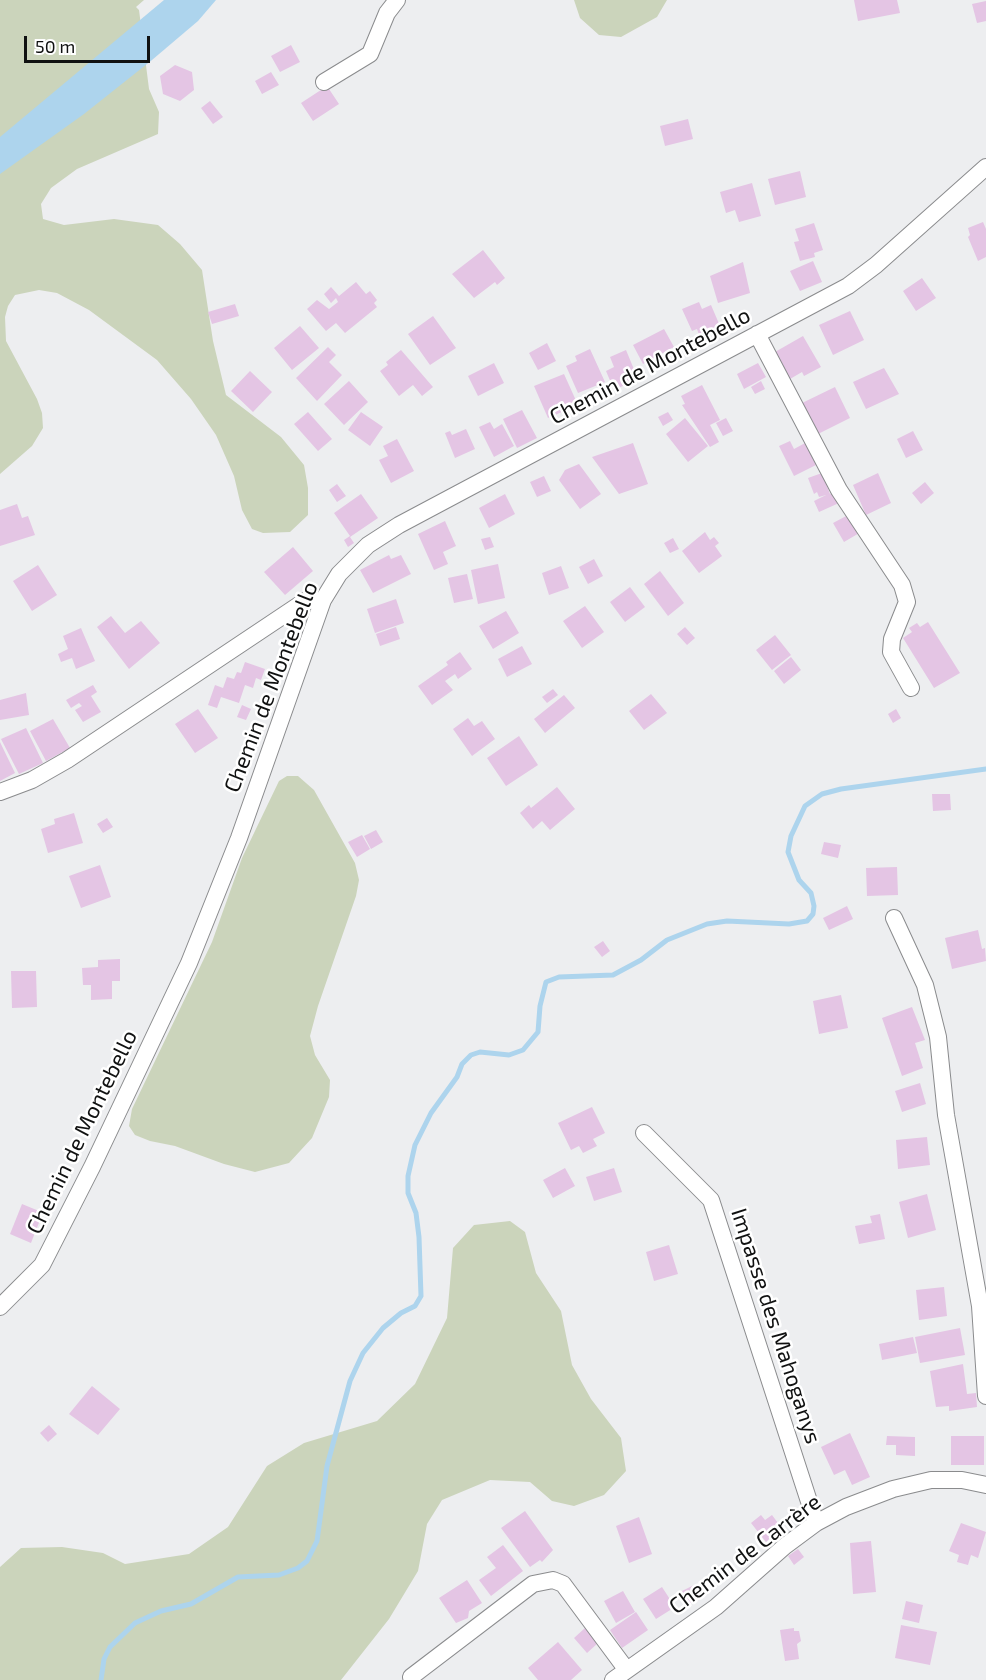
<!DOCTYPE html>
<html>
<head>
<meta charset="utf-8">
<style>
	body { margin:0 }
	#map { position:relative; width:986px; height:1680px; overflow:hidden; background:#edeef0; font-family:"Exo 2",sans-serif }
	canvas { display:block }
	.scale { position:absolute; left:24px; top:36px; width:126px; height:27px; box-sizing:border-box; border:3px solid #101111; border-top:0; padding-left:8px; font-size:18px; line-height:21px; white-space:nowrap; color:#101111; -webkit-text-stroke:4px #fff; paint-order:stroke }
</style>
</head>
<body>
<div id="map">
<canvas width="986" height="1680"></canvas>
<div class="scale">50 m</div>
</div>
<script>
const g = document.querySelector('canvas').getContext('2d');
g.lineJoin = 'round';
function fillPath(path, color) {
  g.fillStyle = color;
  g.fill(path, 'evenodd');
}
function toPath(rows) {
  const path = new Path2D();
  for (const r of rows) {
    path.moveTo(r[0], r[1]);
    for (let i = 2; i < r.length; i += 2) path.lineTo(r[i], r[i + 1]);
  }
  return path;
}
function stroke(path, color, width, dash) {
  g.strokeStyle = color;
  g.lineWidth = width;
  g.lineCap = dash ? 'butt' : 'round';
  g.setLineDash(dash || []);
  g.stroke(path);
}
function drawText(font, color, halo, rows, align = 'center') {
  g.font = font + ' "Exo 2",sans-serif';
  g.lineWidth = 5;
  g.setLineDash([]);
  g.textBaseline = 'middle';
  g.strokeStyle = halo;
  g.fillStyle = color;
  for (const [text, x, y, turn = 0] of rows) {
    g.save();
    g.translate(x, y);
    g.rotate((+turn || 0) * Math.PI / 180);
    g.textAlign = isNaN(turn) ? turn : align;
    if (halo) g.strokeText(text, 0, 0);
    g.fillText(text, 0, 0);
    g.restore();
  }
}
const green = toPath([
	[0,0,144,0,136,7,139,10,149,89,159,112,158,134,77,169,51,188,41,204,43,219,64,225,114,219,158,225,180,244,202,270,213,341,226,395,281,437,304,465,308,488,308,515,290,532,263,533,252,529,242,510,234,476,216,435,191,399,157,360,89,310,57,293,39,290,15,295,8,306,5,317,6,341,37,399,42,413,43,428,32,446,0,474],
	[574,0,667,0,657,17,621,37,599,35,580,18],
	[287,776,298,776,314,790,355,863,359,880,356,896,318,1006,310,1036,315,1055,330,1080,329,1097,312,1138,289,1163,255,1172,224,1164,175,1146,150,1141,135,1135,129,1126,132,1109,212,942,242,858,279,781],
	[510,1221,525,1232,536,1273,561,1311,572,1365,591,1399,621,1438,626,1471,604,1495,574,1506,552,1501,530,1482,490,1480,442,1500,427,1524,418,1571,389,1619,341,1680,0,1680,0,1567,21,1548,62,1547,103,1553,125,1564,189,1554,228,1527,267,1466,304,1443,377,1421,415,1384,447,1318,453,1248,474,1225]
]);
const water = toPath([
	[164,0,216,0,198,21,152,60,84,114,0,174,0,137]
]);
const stream = toPath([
	[101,1680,104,1659,110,1647,135,1623,161,1611,191,1604,238,1577,279,1575,298,1568,307,1561,317,1541,327,1466,350,1381,363,1353,383,1328,401,1313,415,1306,421,1296,419,1237,416,1213,408,1193,408,1176,415,1145,431,1113,457,1077,462,1064,471,1055,480,1052,509,1055,523,1050,538,1032,540,1006,546,982,559,977,613,975,641,960,667,940,707,924,727,921,789,924,807,921,813,914,814,906,811,893,799,880,788,852,791,836,805,806,822,794,841,789,986,769]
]);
const building = toPath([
	[854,0,897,0,900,13,858,21],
	[986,1,986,21,977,23,972,4],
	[291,45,300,62,280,72,271,56],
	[175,65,192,72,194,90,180,101,163,94,160,76],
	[271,72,279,85,262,94,255,81],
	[327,86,339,104,313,121,301,103],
	[210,101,223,117,213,124,201,108],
	[688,119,693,139,665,146,660,126],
	[800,171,806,197,775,205,768,179],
	[752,183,761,216,739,222,735,210,726,213,720,192],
	[983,222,986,229,986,257,978,261,968,237,970,235,968,228],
	[814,223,823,250,814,253,815,257,800,261,794,242,799,241,795,229],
	[483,250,505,278,497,285,495,282,474,298,452,274],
	[813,261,822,282,800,291,790,271],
	[743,262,750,293,718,303,710,276],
	[922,278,936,298,916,311,903,291],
	[356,282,366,294,370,291,377,300,374,303,377,307,345,333,336,323,326,331,307,309,317,300,329,309,338,302,336,298,331,303,324,294,331,287,339,296],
	[699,302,702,309,711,305,720,326,699,335,697,329,692,331,682,309],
	[235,304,239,316,212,324,208,312],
	[850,311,864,340,833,355,819,325],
	[433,316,456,348,430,365,408,334],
	[300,326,319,348,292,370,274,348],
	[664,329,674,347,643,364,633,345],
	[803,336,821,367,804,376,802,372,790,379,775,352],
	[547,343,556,361,538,370,529,353],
	[328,347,336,355,329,362,342,375,317,401,296,378],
	[590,349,605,382,578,393,566,366,577,361,575,356],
	[401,350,433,387,422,396,413,385,399,396,380,371,388,365,386,362],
	[626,350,638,379,614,390,606,371,614,367,610,357],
	[494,363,504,383,478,396,468,376],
	[758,363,766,377,744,389,737,374],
	[884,368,899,394,866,409,853,382],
	[250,371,272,392,253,412,231,391],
	[564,374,578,405,548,418,534,386],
	[349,381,368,402,344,425,324,404],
	[761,381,765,389,755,394,751,387],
	[702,385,720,420,710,425,719,442,710,447,682,405,685,404,681,396],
	[835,387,850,418,816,435,800,404],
	[522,410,537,438,517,448,503,419],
	[308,412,332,439,318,451,294,424],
	[361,412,383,427,370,446,348,430],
	[668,412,673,420,663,426,658,417],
	[685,418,708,446,688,462,666,434],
	[726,418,733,431,723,436,716,423],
	[490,422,494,429,502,424,514,446,494,457,479,427],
	[466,429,475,449,455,458,445,433,450,431,452,435],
	[913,431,923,450,906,458,897,439],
	[397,439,414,471,391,483,379,460,388,456,383,446],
	[790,441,794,449,807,442,818,464,794,476,779,446],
	[633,443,648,484,619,494,592,457],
	[579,464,601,494,580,509,559,480,565,470],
	[822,473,830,494,834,492,839,503,819,512,814,501,826,495,819,497,817,492,814,494,808,478],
	[878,473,891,503,866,515,853,485],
	[544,476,551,491,537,497,530,482],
	[925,482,934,493,921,504,912,493],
	[337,484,346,496,337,502,329,490],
	[361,494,378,518,350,537,354,543,348,547,344,540,350,536,334,513],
	[505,494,515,514,489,528,479,508],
	[17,504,22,518,28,516,35,535,0,546,0,510],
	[850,514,861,532,844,542,833,523],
	[445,521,456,546,443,552,448,564,434,570,418,534],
	[705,532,710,540,714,537,719,543,715,546,722,556,699,573,682,551],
	[490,537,494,547,485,550,481,539],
	[673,538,679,549,670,553,664,543],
	[293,547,313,571,285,595,264,572],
	[389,555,391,559,401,555,411,574,373,593,360,570],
	[594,559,603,576,588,584,579,567],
	[498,564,505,598,478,604,471,570],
	[38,565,57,595,32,611,13,581],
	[561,566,569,588,549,595,542,573],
	[660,571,684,603,668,616,644,584],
	[467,574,473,599,454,603,448,578],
	[630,587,645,607,625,622,610,602],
	[396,599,404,623,375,633,367,609],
	[585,606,604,632,582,648,563,621],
	[506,611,519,633,493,649,479,626],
	[111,616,125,633,141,621,160,643,129,669,97,627],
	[928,622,960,673,934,688,903,638,912,632,909,628,917,623,920,627],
	[396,627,400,639,380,646,376,634],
	[685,627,695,638,687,645,677,634],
	[81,628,95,661,76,669,72,658,61,662,58,654,68,649,63,636],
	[775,635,791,655,772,670,756,650],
	[522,646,532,664,507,677,498,659],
	[460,652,472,669,458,679,455,674,445,681,453,690,432,705,418,686,448,665,446,662],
	[791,657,801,670,784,684,774,671],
	[245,662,265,669,261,680,256,678,253,688,245,685,239,703,221,697,217,708,208,705,215,685,223,688,227,677,234,679,237,672,241,673],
	[93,685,97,692,91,696,101,712,83,722,75,710,82,706,79,703,71,708,66,700],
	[553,689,558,695,547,703,542,697],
	[26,693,29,715,0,720,0,700],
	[651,694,667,713,644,730,629,711],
	[564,695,575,708,545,733,534,719],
	[242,705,251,709,246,720,237,717],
	[198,709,218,738,195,753,175,724],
	[896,709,901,718,893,723,888,714],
	[468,718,474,726,482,721,495,739,472,756,453,729],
	[53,719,70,748,46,761,30,731],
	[26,728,43,763,19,774,1,739],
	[519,736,538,765,506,786,487,758],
	[0,742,15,773,0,781],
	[557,787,575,809,550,830,542,821,533,829,520,813,529,805,531,808],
	[932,794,950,794,951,810,933,811],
	[74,813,83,843,48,853,41,829,55,824,54,819],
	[107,818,113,827,103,833,97,824],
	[376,830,383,842,371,849,364,836],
	[362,835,370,849,357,857,348,842],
	[824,842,841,845,838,858,821,854],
	[100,865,111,897,81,908,69,876],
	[897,867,898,895,867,896,866,868],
	[847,906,853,919,829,930,823,918],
	[978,930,982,949,985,948,986,961,952,969,945,938],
	[603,941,610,951,602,957,594,947],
	[120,959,120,981,112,981,112,999,91,1000,91,985,83,985,82,968,98,967,98,960],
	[11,971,36,971,37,1007,12,1008],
	[841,995,848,1028,819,1034,813,1001],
	[912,1007,925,1040,915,1043,923,1068,902,1076,882,1018],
	[920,1083,926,1104,902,1112,895,1091],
	[592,1107,605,1133,593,1139,597,1146,583,1153,579,1146,571,1150,558,1123],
	[927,1137,930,1165,898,1169,896,1140],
	[565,1168,575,1186,553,1198,543,1180],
	[614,1168,622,1192,594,1201,586,1177],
	[927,1194,936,1230,908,1238,899,1202],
	[22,1204,39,1211,36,1218,40,1220,31,1243,10,1234],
	[880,1214,885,1239,859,1244,855,1226,872,1223,870,1216],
	[669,1245,678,1274,654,1281,646,1252],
	[944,1287,947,1316,919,1320,916,1290],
	[960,1328,965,1355,920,1363,915,1337],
	[913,1337,917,1353,882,1360,879,1344],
	[963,1364,967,1394,976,1393,977,1407,949,1411,949,1406,936,1407,930,1371],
	[92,1386,120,1409,98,1435,69,1414],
	[49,1425,57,1434,48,1442,40,1433],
	[850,1433,870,1477,852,1485,845,1470,834,1475,821,1447],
	[887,1436,915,1437,915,1456,896,1455,896,1445,886,1445],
	[951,1436,984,1436,984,1465,951,1465],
	[525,1511,553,1550,542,1562,540,1560,530,1567,501,1528],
	[761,1515,765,1520,772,1515,781,1527,766,1542,751,1523],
	[639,1517,652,1554,629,1563,616,1526],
	[961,1523,986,1532,978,1558,971,1555,968,1565,957,1562,959,1555,949,1551],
	[871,1541,876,1592,853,1594,850,1543],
	[503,1545,523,1571,491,1596,479,1580,496,1568,487,1557],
	[798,1549,804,1557,794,1565,788,1556],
	[467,1580,482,1603,469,1611,468,1618,456,1623,439,1598],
	[694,1585,701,1598,688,1604,682,1591],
	[662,1587,675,1607,656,1619,643,1599],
	[623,1591,635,1612,616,1623,604,1601],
	[906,1601,923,1605,919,1623,902,1619],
	[636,1612,648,1630,622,1648,610,1630],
	[901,1625,937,1632,930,1665,895,1658],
	[585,1628,598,1643,587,1653,574,1638],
	[794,1628,794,1631,799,1631,801,1641,797,1644,799,1659,785,1661,780,1630],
	[558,1642,582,1670,571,1680,538,1680,528,1668]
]);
const minor = toPath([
	[324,82,370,54,387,13,397,0],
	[757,334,839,490,902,585,907,602,892,639,891,652,911,688],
	[0,792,32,780,67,760,305,601,323,600],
	[894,918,925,985,938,1037,946,1115,980,1306,986,1396],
	[644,1133,711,1200,816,1523],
	[0,1307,42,1265,92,1167,189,963,239,838,323,600,339,574,368,545,399,525,848,286,876,265,986,167],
	[411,1677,533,1584,553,1580,563,1584,626,1669],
	[613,1680,716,1607,785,1546,816,1523,846,1507,893,1489,931,1480,962,1480,986,1485]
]);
const streetNames = [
	["Chemin de Montebello",650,366,-28],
	["Chemin de Montebello",271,687,-69],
	["Chemin de Montebello",82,1132,-64],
	["Impasse des Mahoganys",776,1326,72],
	["Chemin de Carrère",745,1554,-37]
];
fillPath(green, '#cbd4bb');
fillPath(water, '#add4ed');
stroke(stream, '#add4ed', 5);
fillPath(building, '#e4c5e4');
stroke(minor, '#8a8b8d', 18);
stroke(minor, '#fff', 16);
drawText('22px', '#101111', '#fff', streetNames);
</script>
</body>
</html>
